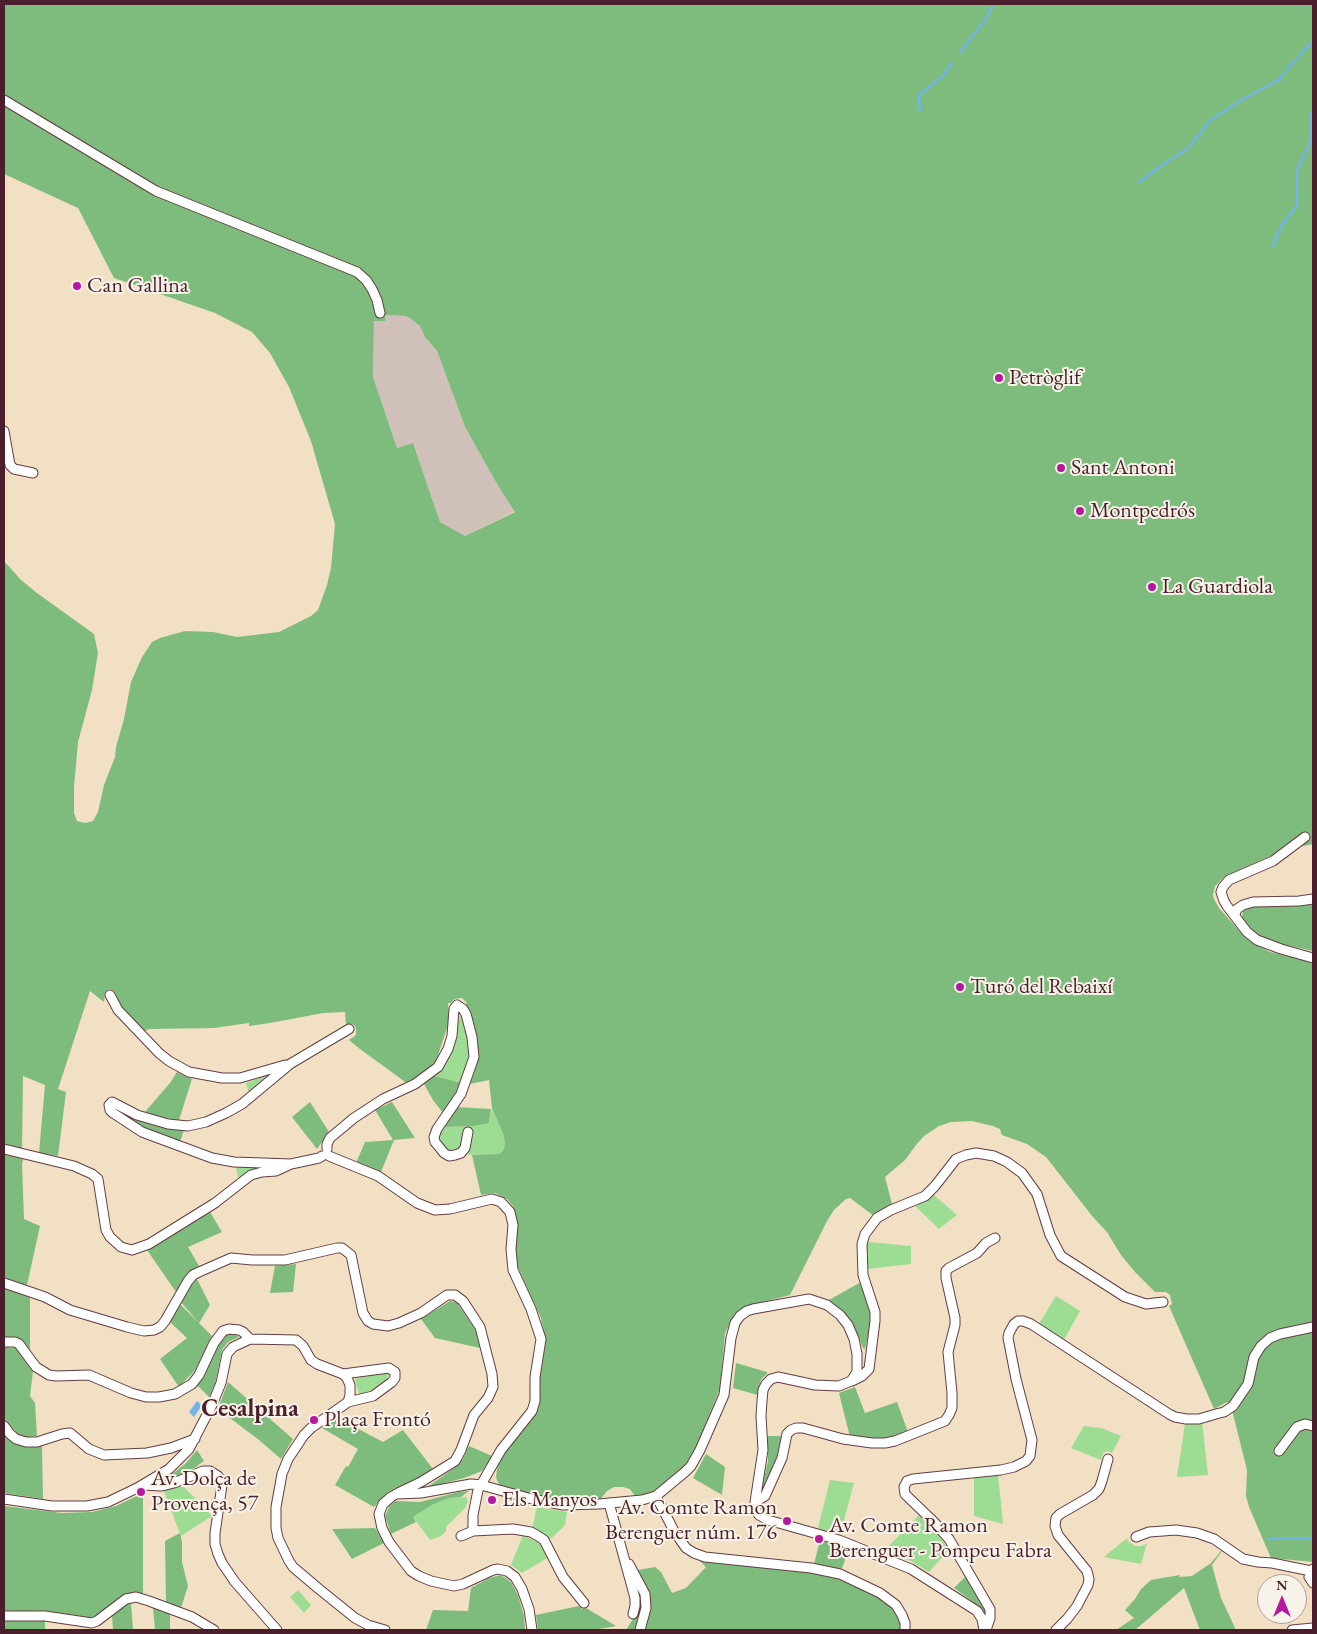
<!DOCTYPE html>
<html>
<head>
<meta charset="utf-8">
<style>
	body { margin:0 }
	#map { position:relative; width:1317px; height:1634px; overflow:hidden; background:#f1e0c4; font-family:"EB Garamond",serif }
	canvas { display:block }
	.frame { position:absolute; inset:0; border:5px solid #4a1f2b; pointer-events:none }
	.north { position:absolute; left:1257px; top:1574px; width:50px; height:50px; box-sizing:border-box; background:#f7f3e8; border:1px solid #b29e9c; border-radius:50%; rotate:0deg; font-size:14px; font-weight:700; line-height:20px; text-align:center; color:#4a1f2b }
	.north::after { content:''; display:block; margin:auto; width:18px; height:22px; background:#b5179e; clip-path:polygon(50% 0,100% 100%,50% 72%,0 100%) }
</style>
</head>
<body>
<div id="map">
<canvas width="1317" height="1634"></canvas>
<div class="frame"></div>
<div class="north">N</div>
</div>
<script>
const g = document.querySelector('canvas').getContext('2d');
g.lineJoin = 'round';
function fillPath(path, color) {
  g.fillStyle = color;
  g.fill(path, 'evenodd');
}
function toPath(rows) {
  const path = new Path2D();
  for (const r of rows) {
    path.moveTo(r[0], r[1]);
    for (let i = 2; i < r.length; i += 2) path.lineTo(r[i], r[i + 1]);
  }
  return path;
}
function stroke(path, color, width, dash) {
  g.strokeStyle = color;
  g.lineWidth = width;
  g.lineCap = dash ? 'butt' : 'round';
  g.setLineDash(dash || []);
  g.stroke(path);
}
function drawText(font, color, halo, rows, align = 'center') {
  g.font = font + ' "EB Garamond",serif';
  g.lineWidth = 4;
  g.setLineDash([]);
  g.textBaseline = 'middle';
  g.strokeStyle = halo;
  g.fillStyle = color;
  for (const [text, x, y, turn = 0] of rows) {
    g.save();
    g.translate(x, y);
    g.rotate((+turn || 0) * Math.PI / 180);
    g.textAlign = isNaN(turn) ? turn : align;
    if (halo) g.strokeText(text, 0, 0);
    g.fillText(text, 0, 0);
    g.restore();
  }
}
const industrial = toPath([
	[384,315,405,316,410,318,420,326,425,337,437,351,465,427,497,484,515,511,465,536,440,522,413,443,397,448,373,377,374,320]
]);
const green = toPath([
	[460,1016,461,1016,467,1034,470,1051,467,1069,461,1083,435,1076,443,1067,447,1060,451,1051],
	[274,1073,249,1093,246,1083],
	[492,1108,504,1136,505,1145,503,1151,499,1154,469,1155,468,1149,473,1130,467,1127,463,1131,462,1143,458,1149,454,1151,445,1149,439,1141,439,1137,443,1127,474,1126,489,1123],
	[272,1166,272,1168,250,1170,238,1178,236,1167],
	[934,1195,957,1215,939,1229,915,1206],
	[868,1242,911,1246,911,1264,867,1269,866,1251],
	[1056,1296,1080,1311,1064,1340,1039,1324],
	[387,1373,389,1374,387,1379,373,1389,362,1395,359,1394,355,1380,356,1378],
	[1202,1421,1208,1475,1177,1477,1185,1423],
	[1084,1426,1101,1428,1121,1436,1112,1453,1108,1451,1103,1453,1101,1460,1071,1448],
	[998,1475,1001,1503,1003,1524,974,1516,974,1478],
	[830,1480,854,1483,840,1535,818,1528],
	[181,1484,212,1516,181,1536,163,1489],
	[466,1497,468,1501,465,1508,446,1527,446,1531,441,1536,430,1540,413,1517,432,1505,449,1498],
	[537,1507,567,1512,565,1525,554,1536,548,1540,532,1529],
	[919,1515,935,1531,949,1550,929,1572,909,1560,885,1550],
	[523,1535,541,1544,549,1557,522,1573,511,1565],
	[1127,1538,1129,1542,1135,1546,1142,1546,1147,1543,1141,1564,1104,1557],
	[298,1590,311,1605,304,1613,290,1597]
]);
const forest = toPath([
	[4,4,1313,4,1313,844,1284,850,1225,876,1215,886,1213,895,1214,899,1219,908,1242,934,1251,942,1270,952,1313,962,1313,1562,1271,1558,1249,1507,1246,1496,1247,1470,1232,1410,1227,1402,1214,1409,1169,1306,1172,1304,1170,1295,1166,1292,1155,1292,1135,1272,1121,1255,1107,1232,1093,1217,1046,1157,1027,1144,1002,1135,1000,1129,993,1126,972,1121,951,1122,939,1126,924,1136,916,1145,905,1160,885,1177,892,1204,874,1216,850,1198,846,1199,834,1210,827,1221,790,1295,751,1305,735,1313,725,1333,720,1387,717,1396,694,1453,684,1467,671,1480,659,1489,637,1499,630,1489,623,1487,614,1487,607,1491,599,1501,567,1502,520,1493,500,1486,496,1478,498,1461,504,1451,524,1429,537,1411,540,1402,540,1374,546,1340,541,1318,518,1267,515,1245,517,1221,513,1206,507,1199,495,1193,481,1195,472,1155,499,1154,503,1151,505,1145,504,1136,492,1108,489,1080,470,1084,476,1067,477,1045,466,1002,462,998,454,999,451,1003,448,1003,449,1019,448,1025,436,1061,430,1067,408,1084,360,1049,349,1040,356,1035,356,1029,355,1026,352,1024,346,1024,345,1012,323,1013,270,1023,249,1026,249,1023,214,1028,149,1029,145,1031,118,1004,116,994,113,990,109,989,105,992,104,1002,90,991,58,1089,66,1092,58,1156,39,1153,45,1085,23,1076,22,1149,4,1144,4,561,21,580,37,593,94,634,98,653,92,690,78,742,74,787,74,813,77,821,85,823,93,821,98,812,104,785,115,757,116,747,124,719,131,682,142,657,152,642,160,638,185,631,213,632,237,637,279,632,311,616,318,610,327,585,331,568,335,524,311,441,289,387,270,353,252,332,215,313,114,278,78,208,4,174],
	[385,315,405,316,410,318,420,326,425,337,437,351,465,427,497,484,515,512,465,536,440,522,413,443,397,448,373,377,374,321,385,321],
	[1313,903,1313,951,1276,943,1262,937,1251,930,1242,917,1243,911,1252,907,1301,905],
	[177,1072,192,1079,179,1120,163,1118,145,1112,170,1083],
	[435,1076,461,1083,443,1113,433,1100,424,1084],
	[310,1102,329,1132,317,1149,292,1117],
	[392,1102,415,1138,394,1140,381,1172,356,1163,365,1142,393,1140,375,1110],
	[456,1107,491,1109,489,1123,474,1126,443,1127],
	[116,1110,158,1126,184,1130,180,1142,148,1130],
	[4,1154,23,1159,22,1165,24,1219,40,1226,27,1285,13,1282,4,1277],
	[210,1212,222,1232,188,1247,199,1266,185,1277,176,1292,147,1250],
	[296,1264,293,1292,270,1293,275,1266],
	[196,1277,210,1305,199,1323,180,1301,188,1288],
	[861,1282,870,1314,870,1327,865,1349,863,1348,857,1333,849,1318,829,1300],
	[4,1288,30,1297,30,1350,22,1340,4,1337],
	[450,1301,455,1302,458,1304,476,1331,480,1348,435,1338,421,1319],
	[180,1304,212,1336,196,1369,179,1387,160,1359,187,1338,170,1322],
	[232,1333,239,1337,228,1342,222,1350,215,1384,209,1397,197,1385,204,1375,219,1342,225,1335],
	[4,1347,17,1348,33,1371,30,1396,35,1403,37,1436,26,1437,18,1434,4,1419],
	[736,1363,767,1372,767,1374,762,1378,760,1382,758,1395,733,1388],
	[228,1382,293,1439,281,1459,259,1440,218,1409],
	[855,1387,865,1413,897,1402,908,1432,881,1439,850,1437,839,1393],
	[339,1416,349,1424,383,1442,403,1430,433,1469,419,1478,389,1491,374,1507,335,1485,346,1466,348,1467,358,1449,322,1428],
	[4,1435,12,1441,21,1446,42,1446,43,1499,4,1493],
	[768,1436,782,1436,775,1464,762,1494,760,1494,768,1461],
	[469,1446,492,1456,482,1471,464,1478,426,1488,454,1468,463,1459],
	[197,1450,204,1461,193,1469,173,1478,171,1475,185,1464],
	[706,1454,725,1467,722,1495,693,1478],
	[469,1491,461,1497,449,1498,432,1505,413,1517,416,1522,391,1534,385,1516,390,1505,396,1501,420,1502,459,1492],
	[143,1493,143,1595,127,1594,95,1618,45,1611,45,1630,4,1630,4,1506,62,1513,92,1512,116,1506],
	[375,1528,384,1543,352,1559,332,1529],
	[180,1533,182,1542,182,1562,188,1586,181,1608,166,1602,165,1541],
	[820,1540,849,1549,841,1571,814,1564],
	[1221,1551,1222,1551,1212,1565,1221,1598,1236,1630,1200,1630,1184,1588,1135,1630,1116,1630,1134,1618,1125,1610,1135,1599,1141,1589,1151,1580,1180,1575,1179,1577,1192,1576,1211,1563],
	[700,1561,826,1573,868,1590,887,1603,899,1616,901,1630,626,1630,643,1603,632,1571,655,1567,661,1572,672,1593,686,1588,706,1567],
	[501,1575,511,1582,518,1595,524,1616,525,1630,426,1630,433,1610,468,1611,471,1588,489,1578],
	[965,1577,983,1603,987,1611,986,1616,980,1607,954,1588],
	[131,1603,133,1630,113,1630,112,1614,119,1608],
	[579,1606,582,1609,586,1608,616,1626,594,1630,538,1630,536,1615],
	[153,1608,170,1613,170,1630,155,1630]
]);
const water = toPath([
	[197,1401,202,1405,194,1417,189,1412]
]);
const stream = toPath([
	[960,53,987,17,993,4],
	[920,111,919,95,943,76,952,63],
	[1139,182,1159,167,1187,149,1212,119,1240,101,1278,80,1313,40],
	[1273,246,1281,226,1297,205,1297,171,1311,140,1311,114,1313,110],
	[1268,1539,1313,1538]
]);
const minor = toPath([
	[4,100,156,191,357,272,366,280,372,289,377,300,380,313],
	[4,431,10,465,14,469,33,473],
	[1305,837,1273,861,1229,880,1223,887,1221,892,1224,901,1227,906,1247,932,1257,940,1281,949,1313,958],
	[1235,914,1237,909,1243,905,1253,902,1299,901,1313,899],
	[110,995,118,1010,159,1053,169,1061,189,1072,222,1078,240,1078,285,1065],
	[4,1149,74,1166,92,1174,98,1179,106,1230,110,1237,121,1247,132,1250,149,1244,215,1203,251,1175,262,1172,276,1171,291,1164,319,1158,322,1156],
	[327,1149,327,1144,330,1138,354,1118,383,1099,415,1084,438,1067,448,1049,452,1036,454,1009,457,1005,463,1009,466,1014,472,1037,474,1057,461,1094,437,1129,434,1137,435,1142,444,1153,449,1156,455,1155,461,1153,465,1148,468,1132],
	[329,1156,378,1176,417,1203,435,1210,450,1209,492,1199,501,1202,510,1212,513,1225,511,1249,513,1270,531,1309,541,1339,535,1377,535,1401,532,1411,501,1450,478,1490,473,1515,473,1531,513,1529,531,1532,538,1536,544,1540,563,1577,584,1603],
	[291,1164,234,1162,212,1158,142,1132,113,1113,110,1110,109,1105,112,1102,114,1103,137,1115,168,1124,188,1126,206,1122,226,1113,242,1104,290,1064,349,1029],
	[4,1283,45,1297,70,1310,127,1327,144,1331,154,1330,160,1327,165,1321,188,1281,193,1275,199,1272,231,1258,252,1260,285,1260,337,1248,342,1248,351,1255,363,1313,368,1321,373,1324,388,1326,399,1323,421,1313,447,1295,455,1295,463,1301,480,1327,492,1374,493,1387,488,1398,474,1415,461,1450,455,1461,421,1482,398,1493],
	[4,1342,15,1342,19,1344,36,1367,49,1375,56,1376,89,1375,131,1393,146,1397,159,1397,175,1394,192,1384,199,1375,214,1343,223,1331,229,1329,239,1330,243,1332,250,1339],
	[343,1374,389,1368,395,1372,395,1378,392,1382,373,1396,348,1402],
	[852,1381,862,1376,869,1369,875,1321,875,1312,863,1275,862,1244,865,1234,877,1218,891,1210,925,1196,935,1186,956,1159,966,1155,976,1153,994,1156,1007,1162,1022,1173,1037,1194,1050,1235,1061,1256,1125,1297,1146,1304,1163,1302],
	[4,1426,10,1434,16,1439,26,1442,37,1442,62,1434,70,1433,89,1449,104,1455,147,1453,171,1448,195,1439],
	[1279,1451,1297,1427,1305,1424,1313,1426],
	[142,1485,162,1486,174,1483,203,1471,210,1471,218,1476,221,1480,222,1485,215,1533,215,1544,218,1554,222,1563,235,1582,277,1630],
	[656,1496,674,1531,686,1548,694,1553,705,1557,811,1568,840,1574,880,1593,896,1605,902,1615,905,1623,905,1630],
	[4,1499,52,1506,87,1506,108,1502,137,1488,169,1469,189,1449,212,1405,221,1383,227,1354,233,1347,250,1339,296,1340,303,1346,311,1360,317,1364,343,1374,347,1378,350,1385,350,1395,348,1402,311,1428,304,1435,288,1459,282,1474,276,1507,276,1528,278,1538,289,1561,293,1567,319,1589,355,1618,368,1625,385,1630],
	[755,1502,765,1496,782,1458,787,1434,791,1430,796,1428,803,1428,843,1439,872,1443,885,1443,895,1441,945,1421,949,1415,952,1408,952,1393,948,1352,955,1325,955,1318,946,1278,946,1271,949,1268,977,1253,986,1243,995,1238],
	[609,1503,635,1598,635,1606,633,1614],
	[461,1536,473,1531],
	[1136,1537,1149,1532,1163,1531,1176,1530,1197,1533,1214,1539,1243,1559,1258,1562,1272,1563,1311,1571],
	[629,1564,645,1594,646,1608,640,1630],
	[1313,1569,1309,1577,1313,1583],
	[4,1616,45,1616,92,1623,97,1621,122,1602,126,1599,136,1597,149,1601,192,1617,214,1630],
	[532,1630,529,1609,522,1589,515,1577,507,1571,498,1569,493,1570,463,1584,454,1586,431,1581,419,1576,411,1571,389,1542,382,1528,379,1514,383,1504,391,1497,396,1494,421,1493,471,1484,481,1485,532,1499,563,1505,599,1504,642,1500,656,1496,685,1472,691,1466,700,1450,724,1395,731,1338,735,1323,740,1316,747,1311,753,1309,809,1299,827,1305,840,1315,848,1325,854,1339,857,1354,857,1372,851,1381,839,1386,815,1385,778,1377,771,1379,766,1384,763,1390,762,1401,761,1416,763,1450,755,1502,756,1511,759,1515,768,1520,839,1540,911,1569,977,1611,982,1619,984,1630],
	[986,1630,990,1618,990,1609,949,1539,934,1522,910,1499,905,1494,904,1487,907,1481,913,1479,1001,1470,1014,1467,1026,1461,1030,1456,1032,1440,1016,1379,1008,1338,1009,1333,1014,1324,1018,1321,1023,1321,1031,1324,1169,1414,1175,1417,1186,1419,1199,1419,1216,1414,1224,1412,1233,1406,1248,1384,1254,1357,1261,1346,1270,1338,1280,1334,1313,1327],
	[1056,1630,1067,1619,1077,1606,1088,1585,1089,1579,1087,1571,1058,1535,1055,1526,1056,1518,1060,1514,1093,1495,1099,1489,1102,1481,1108,1459],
	[1292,1630,1313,1628]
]);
const markers = [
	[77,286,5,"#b5179e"],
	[999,378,5,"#b5179e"],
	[1061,468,5,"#b5179e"],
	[1080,511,5,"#b5179e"],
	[1152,587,5,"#b5179e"],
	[960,987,5,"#b5179e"],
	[314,1420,5,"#b5179e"],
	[141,1492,5,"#b5179e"],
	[492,1500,5,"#b5179e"],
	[787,1521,5,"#b5179e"],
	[819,1539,5,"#b5179e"]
];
const poiNames = [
	["Can Gallina",87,286],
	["Petròglif",1009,378],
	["Sant Antoni",1071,468],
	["Montpedrós",1090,511],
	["La Guardiola",1162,587],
	["Turó del Rebaixí",970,987],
	["Plaça Frontó",324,1420],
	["Av. Dolça de",151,1479],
	["Provença, 57",151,1504],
	["Els Manyos",502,1500],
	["Av. Comte Ramon",777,1508,"right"],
	["Berenguer núm. 176",777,1533,"right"],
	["Av. Comte Ramon",829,1526],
	["Berenguer - Pompeu Fabra",829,1551]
];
const neighbourhoodNames = [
	["Cesalpina",250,1409]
];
fillPath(industrial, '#cfc0ba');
fillPath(green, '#9cdd93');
fillPath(forest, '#7dbc7d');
fillPath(water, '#72b4e7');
stroke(stream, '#72b4e7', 2.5);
stroke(minor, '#633c42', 11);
stroke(minor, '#fff', 9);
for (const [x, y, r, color] of markers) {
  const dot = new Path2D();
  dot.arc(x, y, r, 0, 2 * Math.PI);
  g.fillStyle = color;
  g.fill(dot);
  stroke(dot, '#f7f3e8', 2);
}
drawText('22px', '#4a1f2b', '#f7f3e8', poiNames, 'left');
drawText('bold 24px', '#4a1f2b', '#f7f3e8', neighbourhoodNames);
</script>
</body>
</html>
